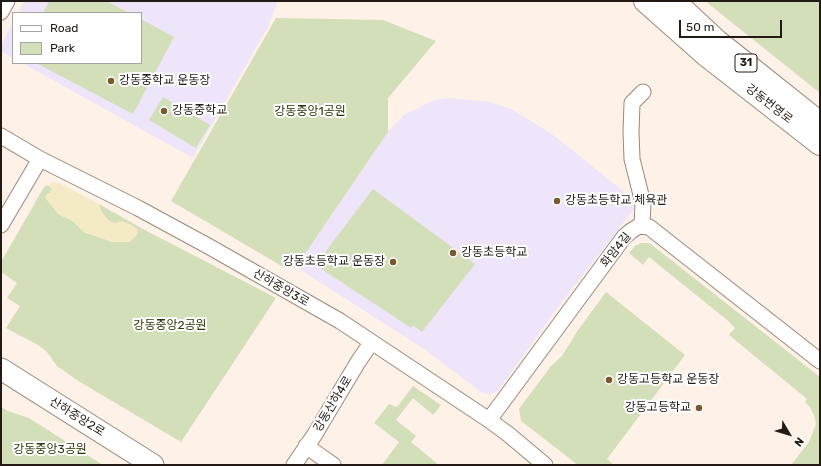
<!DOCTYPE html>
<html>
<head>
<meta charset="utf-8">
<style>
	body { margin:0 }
	#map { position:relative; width:821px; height:466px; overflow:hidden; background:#fef1e7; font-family:Rubik,sans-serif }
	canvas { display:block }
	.frame { position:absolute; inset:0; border:2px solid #221b15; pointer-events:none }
	.legend { position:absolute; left:12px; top:12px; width:130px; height:52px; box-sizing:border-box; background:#fff; border:1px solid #a7a4a1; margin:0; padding:5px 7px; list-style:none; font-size:12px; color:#221b15 }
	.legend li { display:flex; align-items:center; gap:8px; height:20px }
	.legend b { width:20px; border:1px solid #a7a4a1 }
	.north { position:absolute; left:769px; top:414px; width:40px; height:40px; -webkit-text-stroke:3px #fff; paint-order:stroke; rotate:128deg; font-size:11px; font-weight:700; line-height:16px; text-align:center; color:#221b15 }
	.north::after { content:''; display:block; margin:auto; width:14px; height:18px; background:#221b15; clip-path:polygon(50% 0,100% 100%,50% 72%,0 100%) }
	.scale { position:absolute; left:679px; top:20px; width:103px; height:18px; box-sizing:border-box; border:2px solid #221b15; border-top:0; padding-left:5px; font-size:12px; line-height:14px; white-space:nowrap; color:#221b15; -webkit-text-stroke:3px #fff; paint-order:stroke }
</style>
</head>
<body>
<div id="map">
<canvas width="821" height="466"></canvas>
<div class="frame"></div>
<ul class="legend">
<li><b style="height:5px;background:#fff"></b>Road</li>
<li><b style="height:11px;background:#d2dfb8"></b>Park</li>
</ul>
<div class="north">N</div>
<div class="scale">50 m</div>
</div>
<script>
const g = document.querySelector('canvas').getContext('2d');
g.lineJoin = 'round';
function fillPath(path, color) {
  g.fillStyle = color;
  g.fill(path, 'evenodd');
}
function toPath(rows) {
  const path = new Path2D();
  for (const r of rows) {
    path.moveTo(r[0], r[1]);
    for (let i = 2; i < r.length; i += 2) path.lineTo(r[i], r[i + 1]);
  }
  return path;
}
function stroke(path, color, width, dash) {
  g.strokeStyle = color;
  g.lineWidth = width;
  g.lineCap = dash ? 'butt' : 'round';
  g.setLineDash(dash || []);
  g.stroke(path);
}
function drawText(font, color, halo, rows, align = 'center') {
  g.font = font + ' Rubik,"Noto Sans KR",sans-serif';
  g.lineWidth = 4;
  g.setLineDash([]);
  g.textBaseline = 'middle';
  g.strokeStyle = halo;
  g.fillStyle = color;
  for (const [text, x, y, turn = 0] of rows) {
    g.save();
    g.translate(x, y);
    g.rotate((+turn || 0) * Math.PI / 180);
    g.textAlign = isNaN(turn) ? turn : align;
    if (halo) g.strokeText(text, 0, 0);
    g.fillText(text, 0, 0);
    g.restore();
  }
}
const education = toPath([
	[24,1,278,1,268,27,193,158,22,63,141,63,141,13,18,13],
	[13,22,13,58,1,51,1,45],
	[449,98,490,102,511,109,533,122,556,137,629,196,634,209,558,307,498,391,489,395,481,392,424,349,296,267,388,132,404,115,434,100]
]);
const green = toPath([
	[49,1,107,1,129,13,43,13],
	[705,1,820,1,820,93],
	[276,18,383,20,436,41,388,98,388,132,296,267,285,268,171,201],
	[141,19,174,37,133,114,36,63,141,63],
	[163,97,210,125,196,148,149,120],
	[48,185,52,189,50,193,58,214,73,221,84,232,113,242,114,223,108,220,101,211,99,204,143,229,276,298,181,442,75,379,57,366,47,352,38,345,6,328,20,306,7,298,17,283,1,272,1,262,44,187],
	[373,189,475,264,422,332,413,325,411,328,314,264,320,255,323,255],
	[641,243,648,243,652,245,820,377,820,465,791,465,809,442,816,424,814,415,809,406,805,402,807,399,729,335,735,328,727,320,649,257,643,265,629,253,635,246],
	[606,292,685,355,607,459,614,465,578,465,521,421,519,409,551,366,562,356,578,330],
	[413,386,441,405,433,415,413,398,396,420,416,436,411,442,439,465,382,465,399,442,374,423,389,404,397,407],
	[1,407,8,411,29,418,103,465,1,465]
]);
const sand = toPath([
	[52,182,61,184,99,204,101,211,108,220,114,223,122,221,132,225,137,229,138,234,130,242,113,242,84,232,73,221,58,214,46,199,45,196,48,193,50,193,52,189,48,185]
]);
const street = toPath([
	[1,12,7,1],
	[1,136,40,159,138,208,208,246,340,321,489,420,508,434,545,465],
	[1,225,40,159],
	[642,226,643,203,632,159,631,132,632,103,643,92],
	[489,420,624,237,631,231,639,226,649,227,820,361],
	[306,446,333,465],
	[294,465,315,434,358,362,371,343]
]);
const secondary = toPath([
	[1,369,153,465]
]);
const highway = toPath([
	[645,1,706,55,820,144],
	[674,1,717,41,820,123]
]);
const markers = [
	[111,81,4,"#79592f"],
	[164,111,4,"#79592f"],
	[557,201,4,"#79592f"],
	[453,253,4,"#79592f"],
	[393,262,4,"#79592f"],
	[609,380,4,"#79592f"],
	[699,408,4,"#79592f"]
];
const shields = [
	[746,63,22]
];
const shieldNames = [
	["31",746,63]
];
const poiNames = [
	["강동중학교 운동장",119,81],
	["강동중학교",172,111],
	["강동초등학교 체육관",565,201],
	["강동초등학교",461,253],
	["강동초등학교 운동장",385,262,"right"],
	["강동고등학교 운동장",617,380],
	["강동고등학교",691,408,"right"]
];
const streetNames = [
	["강동번영로",769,104,38],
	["화암4길",616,250,-51],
	["산하중앙3로",281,288,30],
	["강동산하4로",333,404,-59],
	["산하중앙2로",77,417,32]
];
const parkNames = [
	["강동중앙1공원",310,112],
	["강동중앙2공원",170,326],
	["강동중앙3공원",50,450]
];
fillPath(education, '#eee5fb');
fillPath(green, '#d2dfb8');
fillPath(sand, '#f4eac5');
stroke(street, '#9c8979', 17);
stroke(secondary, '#9c8979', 23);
stroke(highway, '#9c8979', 24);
stroke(street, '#fff', 15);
stroke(secondary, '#fff', 21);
stroke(highway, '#fff', 22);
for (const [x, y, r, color] of markers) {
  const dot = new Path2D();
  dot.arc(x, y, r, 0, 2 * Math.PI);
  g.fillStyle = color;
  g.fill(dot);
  stroke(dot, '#fff', 1.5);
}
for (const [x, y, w] of shields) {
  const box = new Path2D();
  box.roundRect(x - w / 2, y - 9, w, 18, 3);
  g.fillStyle = '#fff';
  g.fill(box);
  stroke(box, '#221b15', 1);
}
drawText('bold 11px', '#221b15', null, shieldNames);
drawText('12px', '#221b15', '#fff', poiNames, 'left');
drawText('12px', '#221b15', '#fff', streetNames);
drawText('12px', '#2c3706', '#fff', parkNames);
</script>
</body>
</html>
